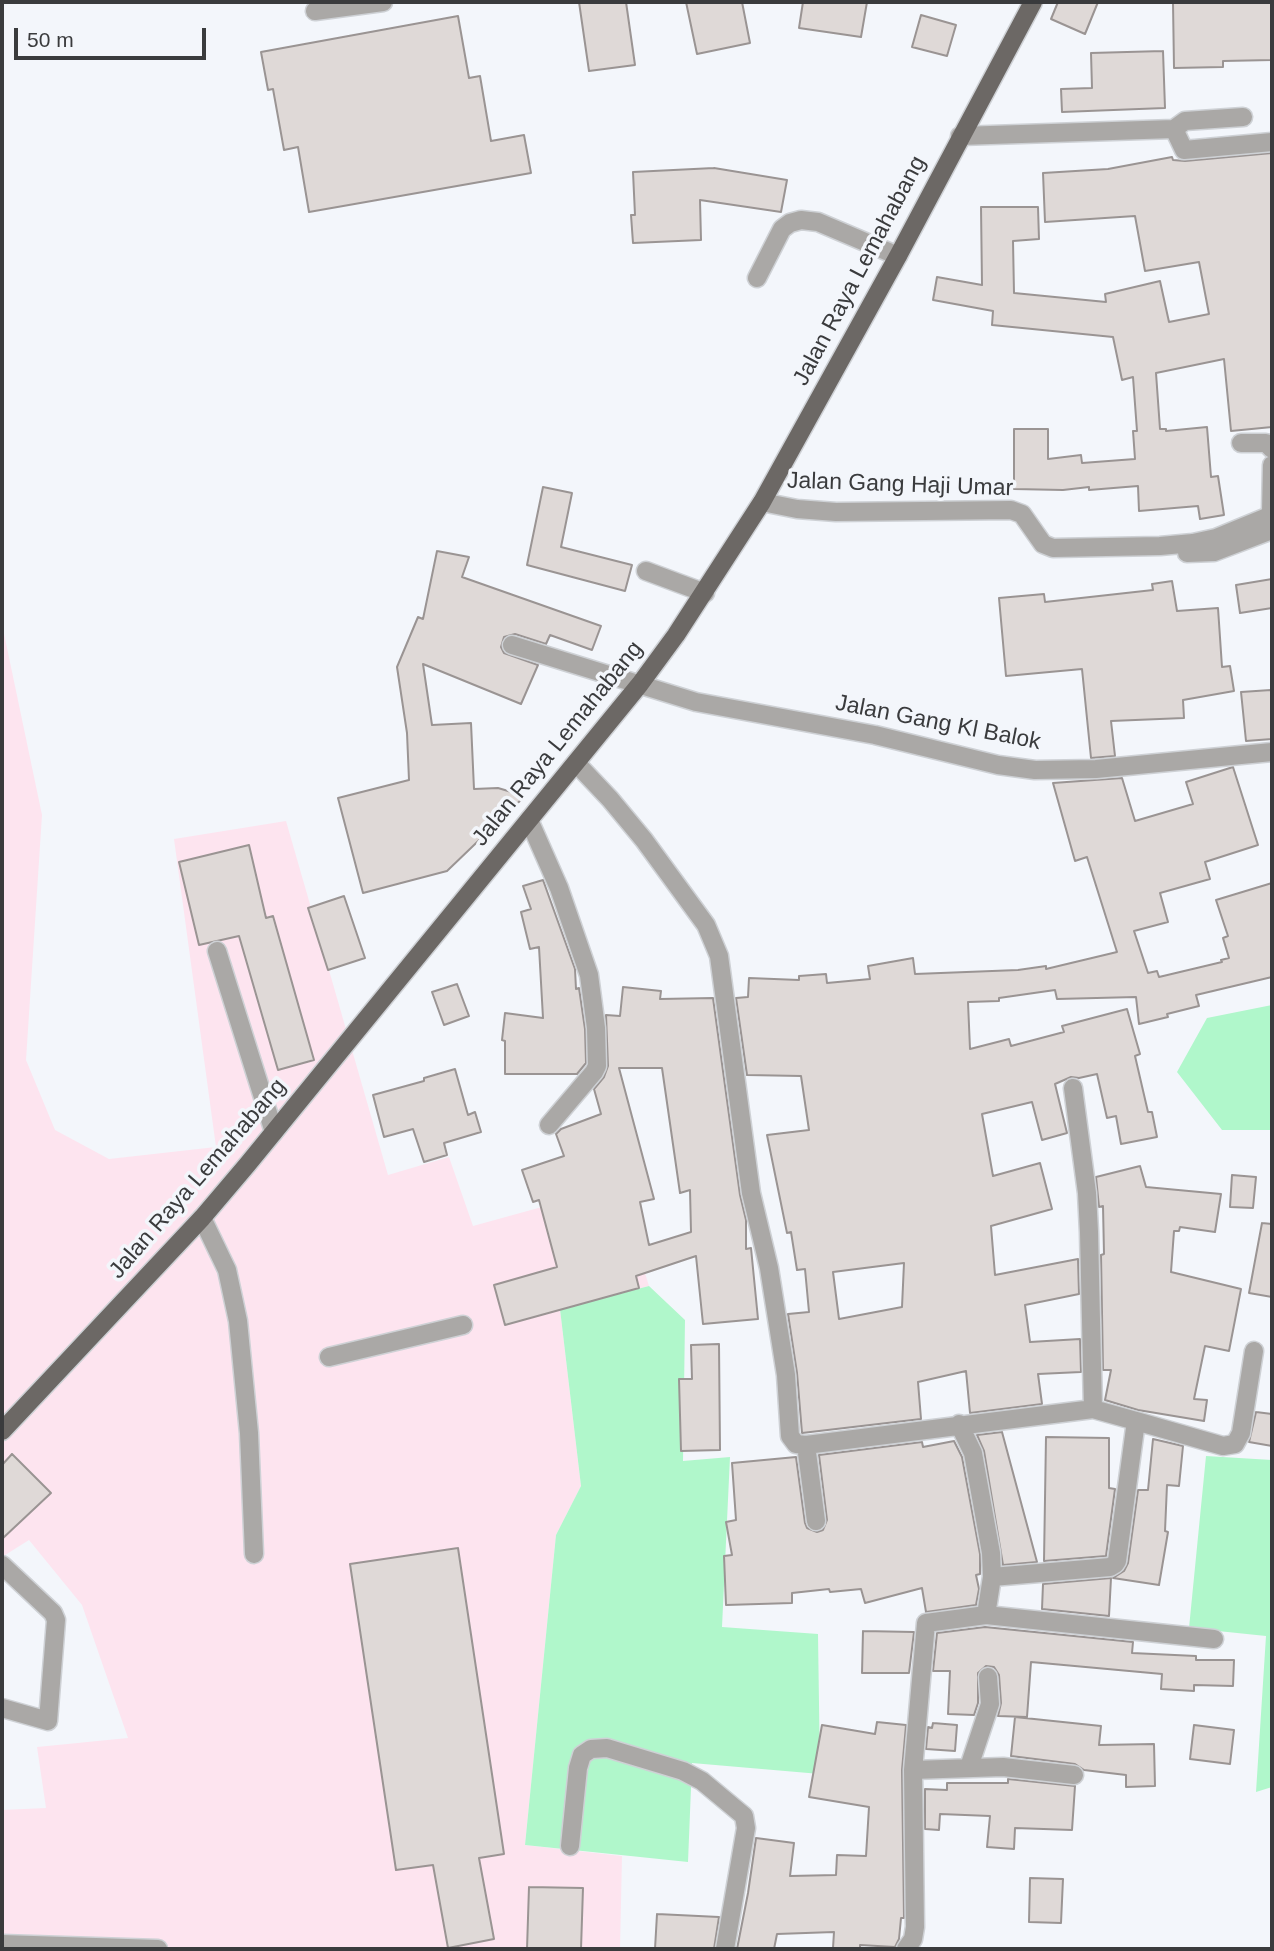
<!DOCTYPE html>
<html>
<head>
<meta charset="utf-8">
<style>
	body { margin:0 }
	#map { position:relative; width:1274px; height:1951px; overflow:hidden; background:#f3f6fb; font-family:Helvetica,sans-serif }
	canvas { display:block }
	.frame { position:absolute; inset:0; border:4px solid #3a3b3d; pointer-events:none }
	.scale { position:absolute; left:14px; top:28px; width:192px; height:32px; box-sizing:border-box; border:4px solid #3a3b3d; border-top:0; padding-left:9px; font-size:21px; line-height:24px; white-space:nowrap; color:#3a3b3d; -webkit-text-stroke:5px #f3f6fb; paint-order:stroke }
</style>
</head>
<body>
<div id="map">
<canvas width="1274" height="1951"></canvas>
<div class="frame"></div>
<div class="scale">50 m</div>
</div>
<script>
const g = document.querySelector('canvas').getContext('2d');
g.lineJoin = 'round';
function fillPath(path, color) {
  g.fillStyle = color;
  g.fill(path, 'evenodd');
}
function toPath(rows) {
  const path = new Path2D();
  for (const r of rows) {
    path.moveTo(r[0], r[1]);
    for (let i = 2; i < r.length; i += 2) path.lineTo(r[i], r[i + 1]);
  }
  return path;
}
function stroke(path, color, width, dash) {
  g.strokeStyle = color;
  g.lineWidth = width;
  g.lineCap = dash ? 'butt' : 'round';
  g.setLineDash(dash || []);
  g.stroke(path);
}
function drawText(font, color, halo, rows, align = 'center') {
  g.font = font + ' Helvetica,sans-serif';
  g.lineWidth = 7;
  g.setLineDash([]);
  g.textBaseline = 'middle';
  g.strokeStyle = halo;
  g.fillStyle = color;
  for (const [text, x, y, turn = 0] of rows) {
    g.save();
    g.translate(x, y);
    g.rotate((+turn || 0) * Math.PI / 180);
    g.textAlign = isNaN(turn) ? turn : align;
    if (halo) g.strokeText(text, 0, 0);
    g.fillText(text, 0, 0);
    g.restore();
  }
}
const industrial = toPath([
	[2,624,42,815,26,1060,55,1130,109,1159,216,1147,174,839,286,821,388,1175,449,1157,473,1226,618,1186,649,1286,560,1309,581,1486,556,1535,525,1845,622,1856,620,1949,2,1949,2,1810,46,1808,37,1747,128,1738,82,1605,29,1540,2,1557]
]);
const green = toPath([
	[1272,1005,1272,1130,1222,1130,1177,1072,1207,1018],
	[649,1286,685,1320,683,1461,730,1457,722,1627,818,1634,820,1774,692,1763,688,1862,525,1845,556,1535,581,1486,560,1309],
	[1206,1456,1272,1460,1272,1787,1256,1792,1266,1636,1189,1628]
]);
const building = toPath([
	[579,2,626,2,635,65,589,71,579,2],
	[686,2,742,2,750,43,697,54,686,2],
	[803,2,867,2,861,37,799,28,803,2],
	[1058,2,1098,2,1085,34,1051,19,1058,2],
	[1272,2,1272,60,1223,61,1223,67,1174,68,1173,3,1272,2],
	[921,15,956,25,947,56,912,47,921,15],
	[458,16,469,78,480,76,491,141,524,135,531,173,309,212,298,147,284,150,273,89,268,90,261,52,458,16],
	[1163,51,1165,108,1062,112,1061,89,1092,88,1091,53,1163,51],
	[1272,153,1272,427,1231,431,1224,359,1156,373,1160,429,1166,429,1166,431,1207,427,1211,477,1218,476,1224,515,1200,519,1198,506,1139,511,1138,486,1089,490,1089,487,1063,490,1014,489,1014,429,1048,429,1048,459,1081,455,1082,463,1135,459,1133,431,1137,431,1133,377,1122,380,1113,337,992,325,993,311,933,300,937,277,982,285,981,207,1038,207,1039,239,1013,241,1014,293,1106,302,1105,294,1160,281,1169,322,1209,314,1199,262,1145,271,1135,216,1045,222,1043,173,1108,169,1172,157,1173,160,1185,161,1272,153],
	[714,168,787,180,781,212,700,200,701,240,633,243,631,215,635,215,633,172,714,168],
	[543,487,572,493,561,547,632,565,625,591,527,565,543,487],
	[437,551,469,557,462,577,601,626,592,650,550,635,546,644,515,634,504,637,501,647,504,653,538,665,521,704,423,664,432,725,471,723,474,789,498,788,525,796,447,871,363,893,338,798,409,780,407,733,397,667,418,617,423,619,437,551],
	[1272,579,1272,608,1240,613,1236,585,1272,579],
	[1172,581,1177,611,1218,608,1222,667,1230,666,1234,691,1183,700,1184,718,1111,721,1115,756,1091,758,1082,669,1006,676,999,598,1044,594,1045,602,1153,590,1152,584,1172,581],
	[1271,690,1272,739,1246,741,1241,692,1271,690],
	[1233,767,1258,845,1205,862,1210,879,1160,893,1168,922,1134,931,1148,973,1157,971,1159,977,1222,962,1221,960,1229,958,1223,938,1228,936,1216,900,1272,883,1272,977,1196,995,1199,1006,1167,1014,1168,1017,1139,1024,1136,997,1057,999,1055,990,999,998,999,1001,968,1002,970,1049,1009,1039,1011,1046,1064,1032,1062,1026,1127,1009,1140,1054,1135,1056,1148,1112,1152,1112,1157,1137,1121,1144,1116,1116,1107,1118,1097,1074,1079,1078,1071,1077,1055,1084,1067,1133,1042,1140,1032,1102,982,1114,993,1176,1040,1163,1052,1209,991,1226,995,1275,1078,1259,1079,1294,1025,1305,1030,1342,1080,1339,1081,1372,1038,1374,1042,1404,970,1413,966,1371,918,1382,921,1419,802,1433,797,1373,788,1314,809,1312,805,1269,797,1270,791,1232,787,1233,767,1135,809,1130,801,1076,747,1075,736,998,748,997,749,978,799,980,799,976,826,974,827,983,870,979,868,966,913,958,915,974,1018,970,1046,966,1046,969,1117,952,1087,857,1075,861,1053,783,1122,778,1135,821,1193,804,1186,782,1233,767],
	[904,1263,902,1307,839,1319,833,1272,904,1263],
	[249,845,266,918,273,916,314,1060,278,1070,239,936,199,945,179,862,249,845],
	[543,880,575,969,576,989,579,988,585,1029,586,1063,577,1074,505,1074,505,1041,502,1040,505,1013,543,1018,539,947,530,949,521,912,531,909,523,886,543,880],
	[344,896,365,958,328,970,308,908,344,896],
	[457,984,469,1016,444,1025,432,992,457,984],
	[623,987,661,991,660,999,713,998,740,1195,746,1220,746,1249,751,1248,758,1319,703,1324,696,1256,636,1276,639,1288,505,1325,494,1285,557,1267,539,1200,533,1202,522,1170,564,1156,556,1134,561,1129,601,1114,594,1089,604,1077,608,1066,606,1015,620,1016,623,987],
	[619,1068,662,1068,680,1193,690,1190,691,1232,649,1245,640,1202,654,1199,619,1068],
	[455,1069,468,1115,475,1112,481,1132,444,1143,447,1155,424,1162,413,1129,384,1137,373,1095,424,1081,424,1078,455,1069],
	[1140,1166,1146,1187,1221,1194,1215,1232,1180,1227,1179,1231,1174,1231,1171,1272,1241,1289,1229,1351,1205,1346,1194,1399,1207,1400,1204,1421,1138,1410,1105,1400,1111,1370,1103,1370,1101,1255,1104,1254,1103,1206,1099,1207,1096,1177,1140,1166],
	[1232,1175,1256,1177,1253,1208,1230,1207,1232,1175],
	[1262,1223,1272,1224,1272,1297,1249,1293,1262,1223],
	[719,1344,720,1450,681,1451,679,1379,692,1379,691,1345,719,1344],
	[1256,1412,1272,1414,1272,1446,1249,1442,1256,1412],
	[1002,1432,1037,1562,1003,1565,984,1451,977,1435,1002,1432],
	[1046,1437,1109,1438,1109,1488,1115,1489,1106,1556,1044,1561,1046,1437],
	[1153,1439,1183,1446,1179,1486,1167,1485,1165,1531,1168,1532,1159,1585,1113,1578,1124,1571,1128,1563,1138,1490,1148,1490,1153,1439],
	[954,1441,962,1457,980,1554,980,1574,976,1575,979,1589,976,1605,926,1612,922,1588,865,1603,861,1589,830,1592,829,1589,792,1593,792,1603,726,1605,724,1556,732,1555,726,1522,736,1520,732,1463,796,1457,805,1523,807,1528,817,1532,823,1530,827,1520,819,1455,922,1442,923,1447,954,1441],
	[12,1454,51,1493,2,1539,2,1465,12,1454],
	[458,1548,504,1854,479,1858,494,1939,448,1948,433,1865,396,1870,350,1564,458,1548],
	[1111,1578,1109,1616,1042,1609,1043,1584,1111,1578],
	[985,1627,1133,1642,1132,1653,1196,1656,1196,1660,1234,1660,1233,1686,1194,1685,1194,1691,1161,1689,1162,1674,1031,1662,1027,1717,998,1716,1001,1703,999,1675,994,1667,986,1666,978,1673,978,1703,974,1715,948,1714,950,1671,933,1671,937,1633,985,1627],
	[863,1631,914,1632,909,1673,862,1673,863,1631],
	[1015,1717,1101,1726,1099,1745,1154,1744,1155,1786,1126,1787,1126,1775,1084,1770,1075,1764,1011,1756,1015,1717],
	[877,1722,906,1725,902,1770,904,1918,901,1918,899,1939,895,1947,860,1945,860,1949,833,1948,834,1932,777,1934,774,1949,737,1949,748,1893,756,1838,794,1843,790,1876,836,1875,837,1855,866,1856,869,1807,809,1797,822,1725,875,1734,877,1722],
	[933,1723,957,1725,955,1751,926,1749,928,1727,932,1728,933,1723],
	[1194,1725,1234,1730,1230,1764,1190,1759,1194,1725],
	[1008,1779,1075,1786,1072,1830,1015,1828,1014,1849,987,1847,990,1816,940,1814,939,1830,925,1829,925,1789,947,1790,947,1783,1008,1783,1008,1779],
	[1030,1878,1063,1879,1061,1923,1029,1922,1030,1878],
	[529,1887,583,1888,581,1949,527,1949,529,1887],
	[657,1914,719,1917,714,1949,655,1949,657,1914]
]);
const minor = toPath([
	[315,11,383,2],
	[1174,129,1184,150,1272,142],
	[960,136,1174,129,1185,121,1243,117],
	[757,278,782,229,790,223,801,220,818,222,898,256],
	[1241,443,1266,443,1272,449],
	[762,502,797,509,836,512,1011,510,1022,514,1043,544,1053,548,1160,546,1193,543,1216,538,1267,517,1271,512,1272,465],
	[1187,553,1214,552,1272,530],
	[646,571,705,593],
	[512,645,696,702,875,735,998,765,1035,770,1096,769,1272,752],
	[576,763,610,799,644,840,706,925,719,956,751,1193,769,1268,786,1375,790,1436,796,1444,806,1445,1093,1409,1136,1421,1117,1561,1115,1564,1110,1567,992,1577,986,1615],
	[529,820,559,888,589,975,596,1028,597,1066,594,1072,549,1125],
	[217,951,274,1132],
	[1073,1088,1087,1193,1089,1232,1093,1409],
	[202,1218,227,1270,238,1321,249,1433,254,1554],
	[329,1357,463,1325],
	[1136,1421,1223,1446,1235,1444,1241,1433,1254,1351],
	[959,1424,973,1453,991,1553,992,1577],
	[806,1445,816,1521],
	[2,1565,53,1613,56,1620,48,1721,2,1708],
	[969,1767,990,1704,988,1677],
	[913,1770,1003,1767,1074,1775],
	[570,1846,578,1768,582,1755,591,1749,607,1748,683,1771,702,1781,744,1816,746,1828,725,1949],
	[2,1944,158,1949],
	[906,1949,913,1939,915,1927,913,1770,926,1623,986,1615,1214,1639]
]);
const major = toPath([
	[2,1431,202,1218,247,1165,640,684,676,635,762,502,898,256,1033,2]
]);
const streetNames = [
	["Jalan Raya Lemahabang",860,271,-62],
	["Jalan Gang Haji Umar",900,485,2],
	["Jalan Gang Kl Balok",938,723,11],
	["Jalan Raya Lemahabang",558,744,-51],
	["Jalan Raya Lemahabang",198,1179,-49]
];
fillPath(industrial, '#fde4ef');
fillPath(green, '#b0f7cb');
fillPath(building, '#dfd9d7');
stroke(building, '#9a9493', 2);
stroke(minor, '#ced1d5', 21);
stroke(major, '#ced1d5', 21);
stroke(minor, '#aaa8a6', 18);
stroke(major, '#6c6865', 18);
drawText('23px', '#3a3b3d', '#f3f6fb', streetNames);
</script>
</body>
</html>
